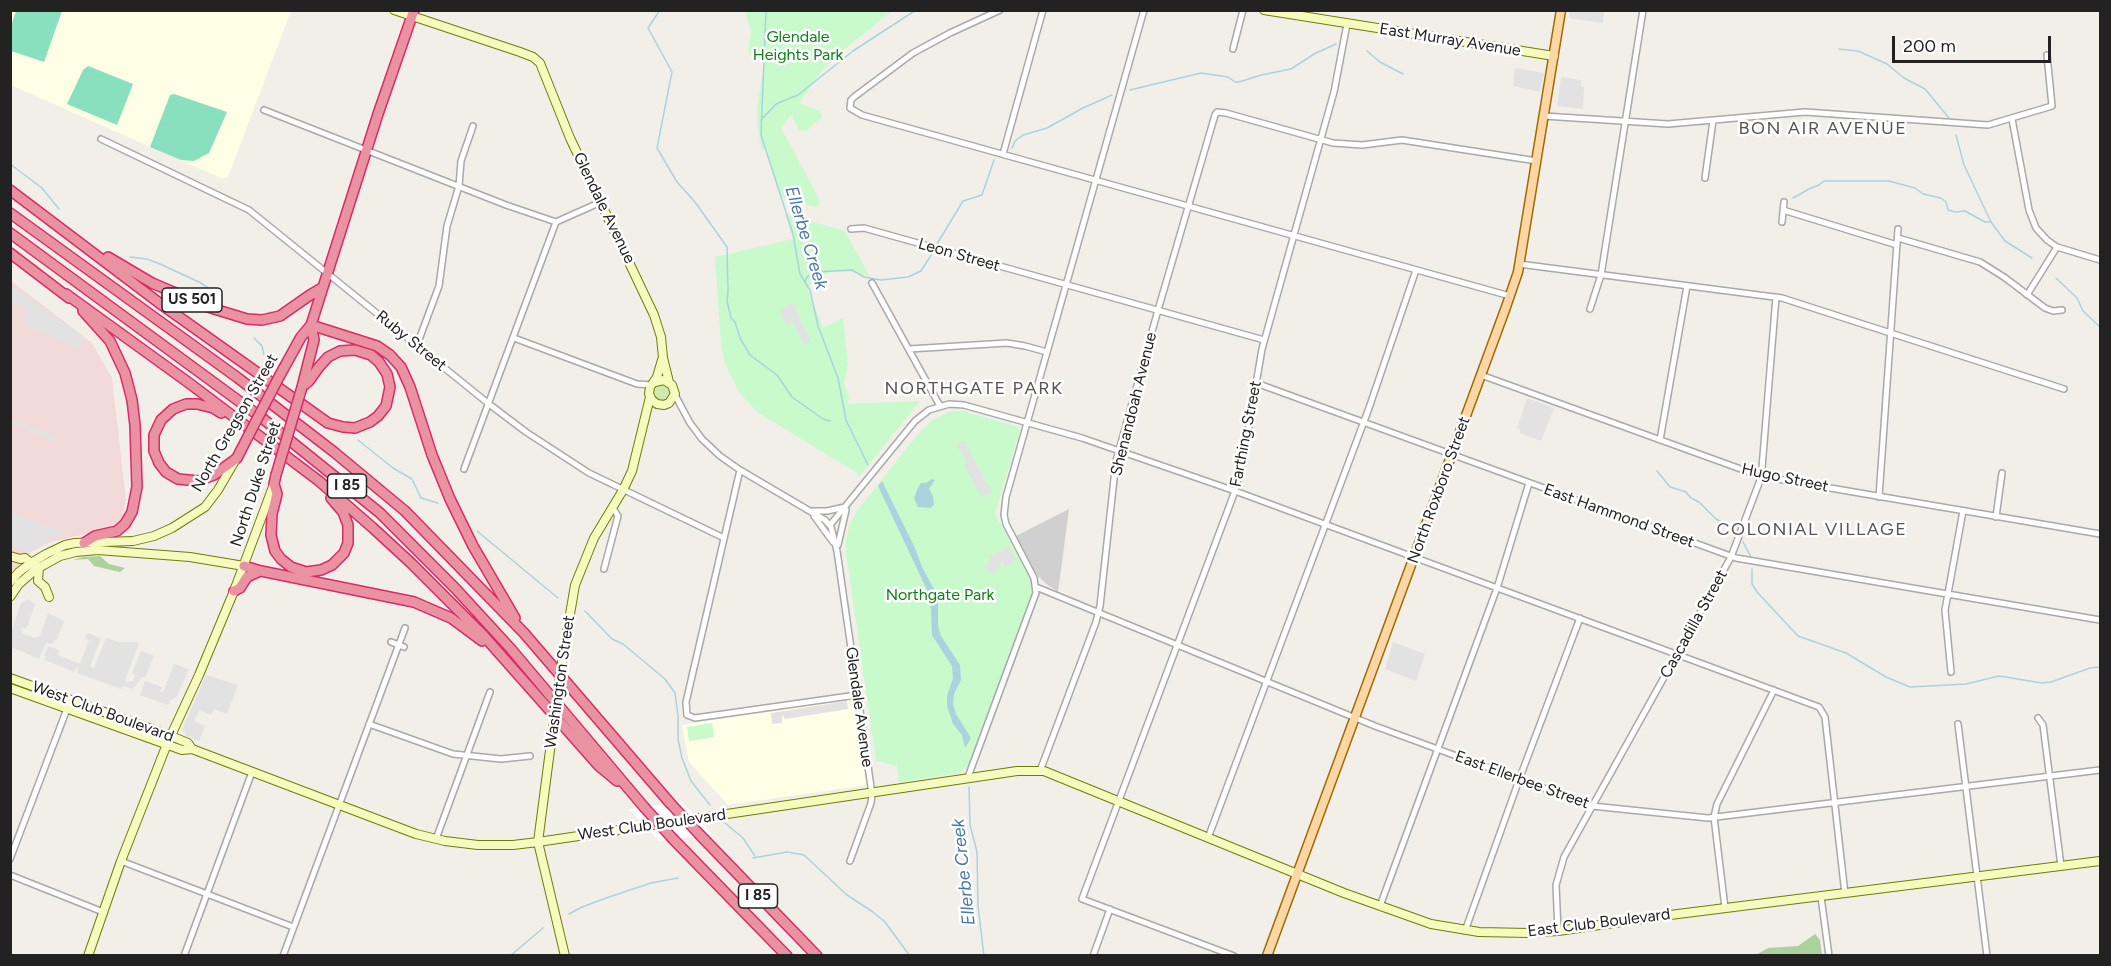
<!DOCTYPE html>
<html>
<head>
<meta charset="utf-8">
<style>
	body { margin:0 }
	#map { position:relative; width:2111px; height:966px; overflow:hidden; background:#f2efe9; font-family:Figtree,sans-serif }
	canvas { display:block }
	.frame { position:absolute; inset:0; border:12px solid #222; pointer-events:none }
	.scale { position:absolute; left:1892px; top:36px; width:159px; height:27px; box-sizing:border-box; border:3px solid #222; border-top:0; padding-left:8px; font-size:18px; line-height:21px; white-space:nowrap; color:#222; -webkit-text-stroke:4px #fff; paint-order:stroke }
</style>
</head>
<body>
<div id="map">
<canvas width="2111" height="966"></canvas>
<div class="frame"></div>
<div class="scale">200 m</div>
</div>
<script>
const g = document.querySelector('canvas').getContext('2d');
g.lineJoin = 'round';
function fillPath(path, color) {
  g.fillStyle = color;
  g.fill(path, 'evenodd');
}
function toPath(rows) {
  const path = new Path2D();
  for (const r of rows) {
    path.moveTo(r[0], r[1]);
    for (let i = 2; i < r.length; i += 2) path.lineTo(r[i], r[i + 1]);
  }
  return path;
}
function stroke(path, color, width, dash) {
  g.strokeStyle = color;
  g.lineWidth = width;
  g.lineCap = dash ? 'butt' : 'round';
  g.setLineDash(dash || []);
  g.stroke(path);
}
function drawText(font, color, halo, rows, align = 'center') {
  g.font = font + ' Figtree,sans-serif';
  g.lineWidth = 5;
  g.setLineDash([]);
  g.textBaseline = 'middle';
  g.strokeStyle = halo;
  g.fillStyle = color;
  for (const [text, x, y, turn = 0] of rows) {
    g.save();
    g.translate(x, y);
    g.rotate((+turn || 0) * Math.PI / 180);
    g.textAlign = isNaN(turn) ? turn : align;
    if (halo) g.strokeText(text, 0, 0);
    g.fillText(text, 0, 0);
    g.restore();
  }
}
const commercial = toPath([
	[10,280,92,343,112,378,126,500,121,522,95,532,50,542,31,552,11,574]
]);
const education = toPath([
	[11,11,291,11,228,177,223,179,11,85],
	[851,699,867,785,728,805,689,762,682,725]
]);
const religious = toPath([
	[1069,509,1058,592,1045,583,1037,575,1016,536]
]);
const grass = toPath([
	[662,382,671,387,671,397,663,403,653,397,653,387]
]);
const forest = toPath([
	[100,556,109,564,125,568,120,572,94,566,88,559,73,560,83,557],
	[1815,934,1820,940,1822,955,1754,956,1768,948,1798,946]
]);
const park = toPath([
	[745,11,892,11,840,53,821,72,799,103,820,111,822,117,806,131,799,130,791,115,781,128,820,200,818,206,815,207,780,197,766,147,762,151,758,131,757,108,765,58,748,52,751,31],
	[785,214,845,231,870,277,853,272,835,271,815,277,808,289,823,328,843,318,848,365,844,383,849,398,847,404,920,401,859,477,857,473,757,412,739,392,725,364,721,344,715,257,793,239],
	[950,411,964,411,1015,426,1020,429,995,514,1030,578,1032,595,969,764,960,773,899,782,897,766,876,761,846,553,846,539,850,523,857,511,918,434,932,420],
	[712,723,714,737,689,741,687,727]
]);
const pitch = toPath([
	[16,11,62,11,44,62,11,51,11,26],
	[88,66,133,84,117,125,67,104,83,70],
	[174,94,227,112,209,153,194,161,181,160,150,147,170,95]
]);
const parking = toPath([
	[1570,11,1604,11,1603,23,1569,18],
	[1515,68,1544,73,1540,92,1513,86],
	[1561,77,1581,80,1581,86,1584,87,1583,109,1557,106],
	[11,286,84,337,80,349,23,325,27,309,11,302],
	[793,303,810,341,803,345,793,322,786,324,781,312,787,305],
	[1527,398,1554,408,1541,441,1520,433,1520,429,1517,428],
	[10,419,55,436,53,441,11,424],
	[964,441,992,492,982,497,964,465,967,463,957,445],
	[11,512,65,532,28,551,11,545],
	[1009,547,1016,560,1005,566,1002,562,998,564,1001,568,990,574,985,565,991,560,989,556],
	[29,599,35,605,27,627,25,629,23,627,21,629,23,634,35,638,40,636,48,613,64,621,57,639,51,644,46,643,39,659,11,647,11,632,21,603],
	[87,633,101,638,90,667,94,668,106,638,119,642,136,642,139,643,125,680,127,682,133,681,135,675,132,673,141,651,154,656,145,678,142,677,133,689,123,686,121,689,77,673,78,668,76,668,74,672,45,660,46,656,44,655,48,646,59,650,58,655,80,664,89,640,85,638],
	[1393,642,1425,654,1416,681,1385,669],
	[174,664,189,669,177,696,170,701,168,705,140,695,145,681,162,687,160,692,163,692],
	[206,675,238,685,227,714,214,709,211,715,199,710,194,721,205,726,199,741,185,735,186,732,182,730],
	[847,701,848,709,785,719,782,715,782,723,772,724,771,713]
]);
const water = toPath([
	[932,479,935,480,929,489,933,496,934,505,930,508,918,507,914,498,918,488,921,483,926,483],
	[882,481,914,546,923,569,935,591,938,602,938,626,941,636,960,665,961,680,954,694,953,704,956,714,971,738,965,748,962,735,953,724,947,706,947,696,953,678,952,666,932,635,931,609,927,590,878,486]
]);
const pier = toPath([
	[297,382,308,394,283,480,271,471],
	[558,648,570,661,559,742,547,728],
	[682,802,712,834,659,841,629,809]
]);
const stream = toPath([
	[660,10,648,28,672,72,657,148,677,182,695,202,727,247,728,292,727,301,731,318,735,322,740,338,750,355,777,375,792,397,823,419,830,421],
	[766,10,761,135,793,234,800,274,810,290,818,326,838,378,846,420,868,465],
	[1839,49,1858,51,1887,64,1904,78,1925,89,1949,118],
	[1367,51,1380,62,1403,74],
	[1130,90,1201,73,1228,77,1235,82,1239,82,1261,75,1291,69,1314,54,1336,44],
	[761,120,776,104,798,95,853,51,916,10],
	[1956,135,1964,165,1991,222,2005,241,2032,258],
	[1012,148,1015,141,1023,135,1047,128,1083,108,1112,95],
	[10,164,42,188,59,209],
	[1793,198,1809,189,1819,185,1824,181,1889,181,1915,188,1923,194,1941,198,1946,202,1948,210,1955,212,1965,211,1985,222,1991,222],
	[937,244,963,201,982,195,994,160],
	[130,257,147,259,160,264,199,282,213,291,218,301],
	[2056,278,2077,298,2083,311,2100,327],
	[805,282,807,277,815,272,852,270,864,277,881,280,908,277,921,271,933,252],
	[254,338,262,346,264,355],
	[358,440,393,468,412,479,421,498,438,503],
	[1657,471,1670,487,1686,492,1691,498,1699,502,1716,519,1732,528],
	[477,531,558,598],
	[1743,542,1751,557],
	[1752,569,1752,584,1757,592,1798,636,1846,653,1886,677,1910,687,1966,684,1999,676,2042,683,2051,682,2090,668,2100,667],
	[585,611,612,639,623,644,665,679,675,693,678,716,678,739,682,758,691,781,710,805],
	[969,787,970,825,977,852,978,906,984,956],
	[725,823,743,838,755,856],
	[753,858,787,852,804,855,847,895,873,912,885,922,910,956],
	[569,914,582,907,609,897,651,883,678,878],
	[510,956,543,928]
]);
const street = toPath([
	[1000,10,950,33,913,53,854,97,851,100,850,108,862,115,1510,296],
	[1233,49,1243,10],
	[264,110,506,205,556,222],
	[1544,116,1668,124,1805,112,1988,125,2052,106,2047,55],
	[2012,119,2029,210,2036,228,2047,240,2057,247,2100,260],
	[101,139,249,210,489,404,526,432,589,473,724,538],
	[1003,154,1043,10],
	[1705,178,1713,121],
	[1783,210,1897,245],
	[1782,222,1784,202],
	[851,229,864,228,1264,340],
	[1898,238,1980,262,2004,277,2045,308,2053,311,2062,310],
	[1519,264,1782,298,2064,389],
	[872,283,940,406],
	[2027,295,2057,247],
	[1590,309,1601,275,1643,10],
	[514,338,637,384,652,385],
	[417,345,439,286,447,226,459,186,461,161,473,126],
	[909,349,1007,343,1025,346,1047,352],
	[1481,375,1760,476,2100,534],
	[1256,383,1736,558,2100,620],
	[675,395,690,423,702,439,720,456,740,470,825,520,831,527,837,551,872,794,871,803,850,861],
	[1660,440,1687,286],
	[464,469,556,222,601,202],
	[740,470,686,702,687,715,695,718,857,695],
	[1879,497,1898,229],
	[813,511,827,511,845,507],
	[814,516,833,542],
	[1996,517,2002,473],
	[830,525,915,421,929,410,949,404,964,405,1082,438,1235,491,1819,707,1825,717,1845,894],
	[838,545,846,510],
	[604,569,618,516,613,508],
	[1036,587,1375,726,1592,806,1708,818,2100,770],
	[391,642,404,647],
	[1951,672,1945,610,1963,511],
	[2038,718,2043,725,2061,866],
	[369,724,453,754,501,759,530,756],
	[1958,724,1987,956],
	[1040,771,1096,622,1100,606,1116,461,1158,310,1215,115,1217,112,1226,113,1333,143,1362,145,1402,140,1537,161],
	[968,777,1036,593,1034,578,1006,524,1004,515,1006,497,1144,10],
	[1208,838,1369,408,1416,270],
	[436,839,490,692],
	[10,859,70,701],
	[121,861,293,927],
	[10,875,103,912],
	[1821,897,1829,956],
	[1380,906,1497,588,1529,483],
	[1725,908,1714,817,1717,804,1774,690],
	[1465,931,1519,780,1580,618],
	[1558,931,1556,885,1564,857,1731,557,1759,483,1762,468,1776,297],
	[184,956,252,772],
	[283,956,405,628],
	[1093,956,1110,909],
	[1234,956,1082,899,1235,491,1243,460,1262,349,1334,92,1347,24]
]);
const secondary = toPath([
	[394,10,520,52,533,57,540,63,570,138,654,315,661,337,663,358,669,382],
	[1264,10,1554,56],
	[655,382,664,380,672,385,675,394,669,403,664,405,657,404,652,400,649,394,650,387,657,377,662,360],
	[10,556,20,559,25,558,31,563],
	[39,567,38,581,45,587,49,597],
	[10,582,19,572,31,563,46,554,65,545,75,543,133,541,154,536,172,528,205,507,218,490,236,459],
	[10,597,19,584,35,570,60,556,76,552,98,550,190,557,244,566],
	[563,655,575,585,594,538,623,490,632,471,650,397],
	[10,678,171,736,188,743,192,749],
	[10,688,182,750,192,749,416,834,445,841,478,845,513,845,538,842,1017,771,1044,771,1344,893,1431,924,1479,932,1529,933,1558,931,1670,915,2100,861],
	[552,735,538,842,565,956],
	[88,956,121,861,167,744,199,675,234,591,274,484]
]);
const primary = toPath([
	[1267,956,1506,307,1518,272,1561,10]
]);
const highway = toPath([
	[10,190,158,302,328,423,343,427,355,428,370,422,378,416,386,406,390,387,387,374,379,362,371,355,355,350,340,351,328,357,319,367,309,381,302,387],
	[10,213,238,378,334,452,405,511,524,633,670,803],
	[10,233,262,418,380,513,455,588,511,649,644,807],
	[10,253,69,298],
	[108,257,152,283,211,308,247,319,262,320,280,316,310,295,322,288],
	[66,294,189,383,319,481,373,528,411,563,483,635,599,766,617,781],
	[83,311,110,341,125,373,132,400,135,425,137,487,132,512,125,524,117,531,95,536,84,543],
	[311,325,377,346,390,355,401,367,410,387,432,455,450,499,473,546,515,618],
	[280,375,301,337,311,325],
	[302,387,314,340,311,325,378,114,414,10],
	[221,413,213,408,197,404,186,404,173,409,161,420,154,435,154,451,159,463,166,472,178,479,198,481,214,475,237,458,241,450],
	[276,475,274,484,277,494,272,514,271,535,275,551,281,559,291,567,306,572,321,570,332,565,344,553,348,543,348,525,343,512,331,498],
	[244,566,261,571,414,602,451,618,482,641],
	[234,591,240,588,247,577,260,571],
	[700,835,817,956],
	[673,839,787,956]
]);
const secondaryBridge = toPath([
	[552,735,563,655]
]);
const highwayBridge = toPath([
	[241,450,280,375],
	[276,475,302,387],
	[670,803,700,835],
	[644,807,673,839]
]);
const shields = [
	[192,300,60],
	[347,486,39],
	[758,896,39]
];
const shieldNames = [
	["US 501",192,300],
	["I 85",347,486],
	["I 85",758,896]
];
const parkNames = [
	["Glendale",798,37],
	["Heights Park",798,55],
	["Northgate Park",940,595]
];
const streetNames = [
	["East Murray Avenue",1450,40,9],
	["Glendale Avenue",604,208,64],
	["Leon Street",959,255,16],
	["Ruby Street",411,341,39],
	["Shenandoah Avenue",1134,404,-76],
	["North Gregson Street",235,423,-60],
	["Farthing Street",1246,434,-79],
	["Hugo Street",1785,478,12],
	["North Duke Street",256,484,-72],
	["North Roxboro Street",1439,490,-70],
	["East Hammond Street",1619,516,20],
	["Cascadilla Street",1694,624,-61],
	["Washington Street",560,682,-82],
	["Glendale Avenue",859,707,82],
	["West Club Boulevard",103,712,20],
	["East Ellerbee Street",1522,780,20],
	["West Club Boulevard",652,825,-8],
	["East Club Boulevard",1599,923,-7]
];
const neighbourhoodNames = [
	["BON AIR AVENUE",1823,129],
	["NORTHGATE PARK",974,389],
	["COLONIAL VILLAGE",1812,530]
];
const waterNames = [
	["Ellerbe Creek",806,238,73],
	["Ellerbe Creek",964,872,-96]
];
fillPath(commercial, '#f2dad9');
fillPath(education, '#ffffe5');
fillPath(religious, '#d0d0d0');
fillPath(grass, '#cdebb0');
fillPath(forest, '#add19e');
fillPath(park, '#c8facc');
fillPath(pitch, '#88e0be');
fillPath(parking, '#e2e2e2');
fillPath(water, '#aad3df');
fillPath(pier, '#fff');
stroke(stream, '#aad3df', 1.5);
stroke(street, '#a9a9a9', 8);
stroke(secondary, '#707d05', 10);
stroke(primary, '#a06b00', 11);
stroke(highway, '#dc2a67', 12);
stroke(street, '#fff', 5);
stroke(secondary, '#f7fabf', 8);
stroke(primary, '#fcd6a4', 8);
stroke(highway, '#e892a2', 9);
stroke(secondaryBridge, '#707d05', 10, []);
stroke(highwayBridge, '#dc2a67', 12, []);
stroke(secondaryBridge, '#f7fabf', 8);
stroke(highwayBridge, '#e892a2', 9);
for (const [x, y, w] of shields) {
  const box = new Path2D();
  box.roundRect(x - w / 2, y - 12, w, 24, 4.5);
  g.fillStyle = '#fff';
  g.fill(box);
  stroke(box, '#222', 1.5);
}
drawText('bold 15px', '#222', null, shieldNames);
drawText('16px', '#0c8416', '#fff', parkNames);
drawText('16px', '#222', '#fff', streetNames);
g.letterSpacing = '1.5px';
drawText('18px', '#555', '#fff', neighbourhoodNames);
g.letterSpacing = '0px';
drawText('italic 18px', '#4a7aab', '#fff', waterNames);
</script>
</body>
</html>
